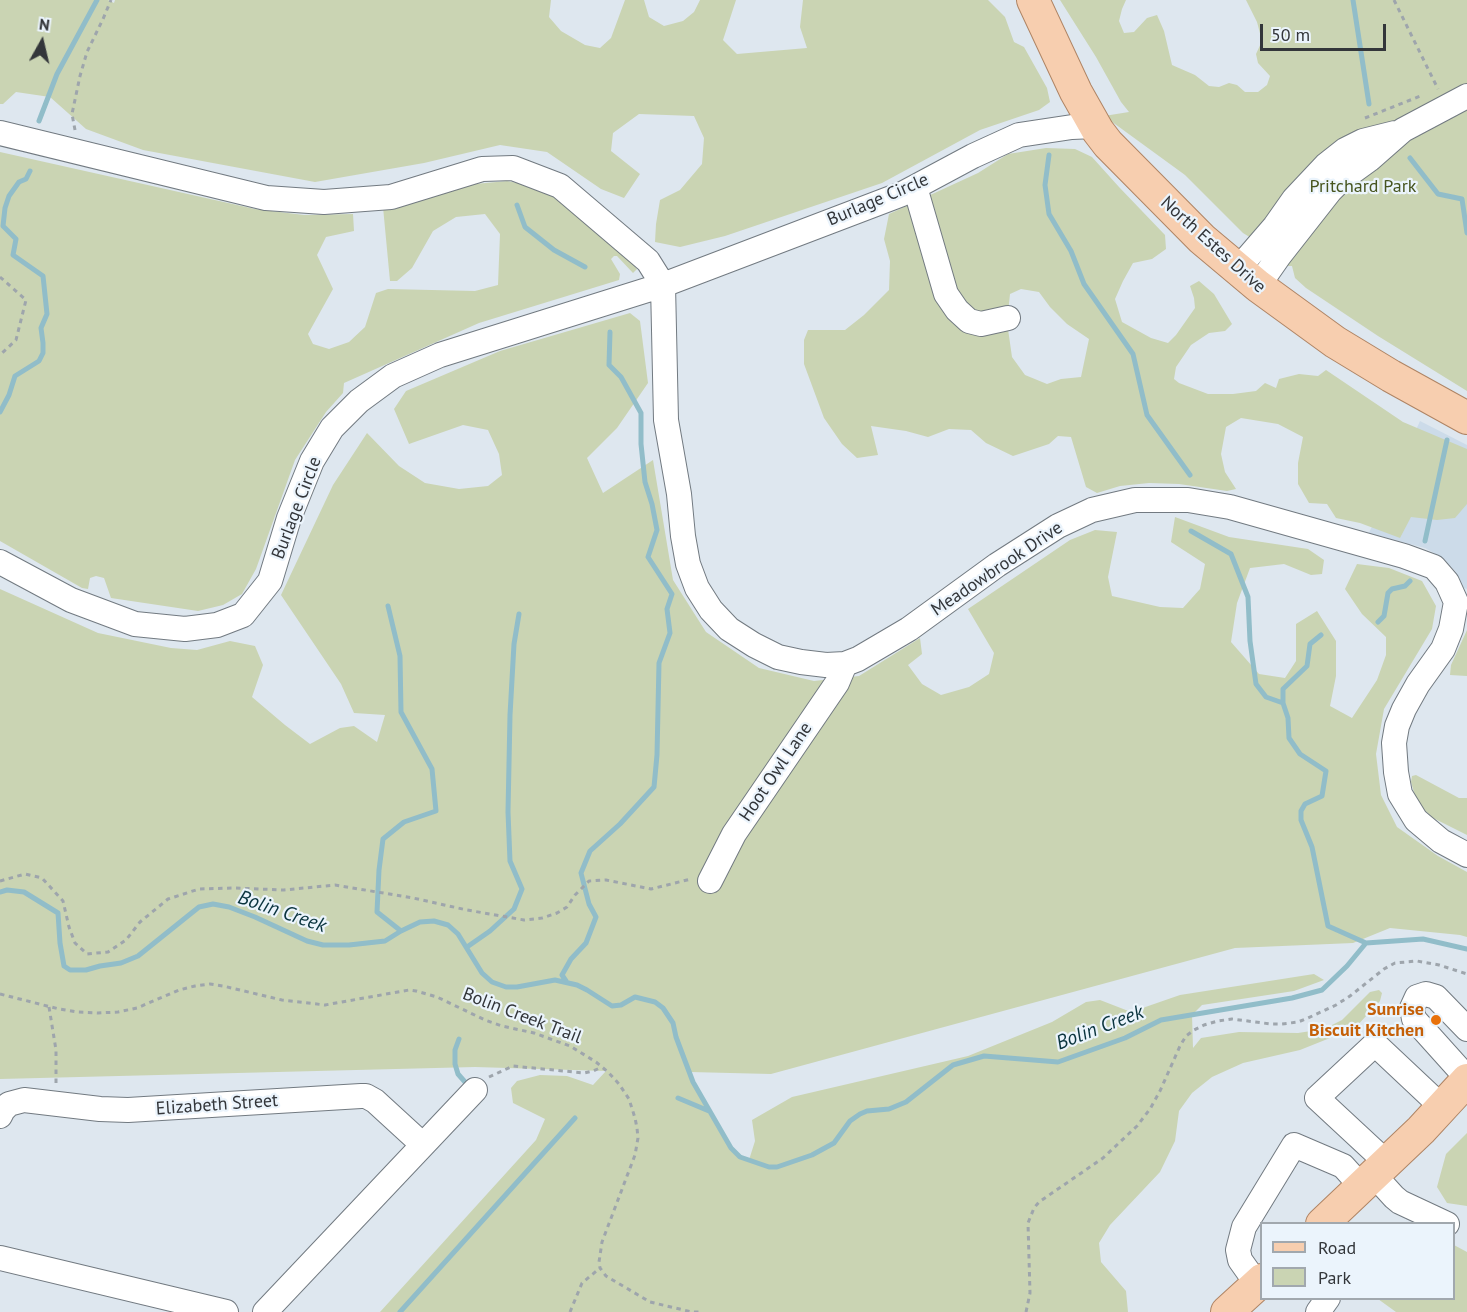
<!DOCTYPE html>
<html>
<head>
<meta charset="utf-8">
<style>
	body { margin:0 }
	#map { position:relative; width:1467px; height:1312px; overflow:hidden; background:#dee7ef; font-family:"PT Sans",sans-serif }
	canvas { display:block }
	.legend { position:absolute; left:1260px; top:1222px; width:195px; height:78px; box-sizing:border-box; background:#ebf4fc; border:2px solid #a1a8ae; margin:0; padding:8px 10px; list-style:none; font-size:18px; color:#33363a }
	.legend li { display:flex; align-items:center; gap:12px; height:30px }
	.legend b { width:30px; border:2px solid #a1a8ae }
	.north { position:absolute; left:12px; top:12px; width:60px; height:60px; -webkit-text-stroke:4px #ebf4fc; paint-order:stroke; rotate:8deg; font-size:16px; font-weight:700; line-height:24px; text-align:center; color:#33363a }
	.north::after { content:''; display:block; margin:auto; width:21px; height:27px; background:#33363a; clip-path:polygon(50% 0,100% 100%,50% 72%,0 100%) }
	.scale { position:absolute; left:1260px; top:24px; width:126px; height:27px; box-sizing:border-box; border:3px solid #33363a; border-top:0; padding-left:8px; font-size:18px; line-height:21px; white-space:nowrap; color:#33363a; -webkit-text-stroke:4px #ebf4fc; paint-order:stroke }
</style>
</head>
<body>
<div id="map">
<canvas width="1467" height="1312"></canvas>
<ul class="legend">
<li><b style="height:8px;background:#f7ceaf"></b>Road</li>
<li><b style="height:16px;background:#cad4b3"></b>Park</li>
</ul>
<div class="north">N</div>
<div class="scale">50 m</div>
</div>
<script>
const g = document.querySelector('canvas').getContext('2d');
g.lineJoin = 'round';
function fillPath(path, color) {
  g.fillStyle = color;
  g.fill(path, 'evenodd');
}
function toPath(rows) {
  const path = new Path2D();
  for (const r of rows) {
    path.moveTo(r[0], r[1]);
    for (let i = 2; i < r.length; i += 2) path.lineTo(r[i], r[i + 1]);
  }
  return path;
}
function stroke(path, color, width, dash) {
  g.strokeStyle = color;
  g.lineWidth = width;
  g.lineCap = dash ? 'butt' : 'round';
  g.setLineDash(dash || []);
  g.stroke(path);
}
function drawText(font, color, halo, rows, align = 'center') {
  g.font = font + ' "PT Sans",sans-serif';
  g.lineWidth = 4.5;
  g.setLineDash([]);
  g.textBaseline = 'middle';
  g.strokeStyle = halo;
  g.fillStyle = color;
  for (const [text, x, y, turn = 0] of rows) {
    g.save();
    g.translate(x, y);
    g.rotate((+turn || 0) * Math.PI / 180);
    g.textAlign = isNaN(turn) ? turn : align;
    if (halo) g.strokeText(text, 0, 0);
    g.fillText(text, 0, 0);
    g.restore();
  }
}
const built = toPath([
	[1420,421,1467,445,1467,589,1464,588,1456,572,1443,558,1425,548,1369,533]
]);
const green = toPath([
	[0,0,108,0,114,3,115,0,551,0,549,17,561,31,585,45,600,48,611,38,625,0,644,0,649,17,664,26,683,21,694,12,700,0,736,0,723,40,737,54,807,48,800,27,803,0,988,0,1005,17,1014,42,1024,47,1047,88,1050,102,1039,110,980,130,882,183,725,236,680,247,655,242,656,224,660,200,680,190,702,164,704,138,694,116,639,114,613,133,611,151,640,174,624,198,601,189,547,152,500,145,424,163,315,182,143,150,86,129,50,97,16,92,3,104,0,104],
	[1060,0,1126,0,1122,9,1119,21,1124,33,1134,32,1147,18,1157,15,1164,31,1172,65,1195,75,1209,86,1219,87,1229,83,1237,85,1245,92,1258,92,1267,85,1270,76,1258,63,1256,54,1262,41,1257,22,1246,0,1467,0,1467,391,1378,336,1306,288,1295,278,1292,266,1284,266,1285,259,1243,233,1185,175,1104,116,1129,112,1121,102,1096,57],
	[1046,148,1075,149,1092,157,1119,187,1165,235,1166,249,1152,259,1133,263,1123,281,1115,299,1122,322,1151,338,1168,343,1176,335,1195,308,1194,298,1190,286,1199,281,1214,294,1232,324,1225,331,1209,333,1191,345,1176,367,1174,379,1179,383,1208,394,1233,394,1256,391,1265,383,1276,388,1279,379,1299,374,1318,376,1326,370,1403,422,1467,449,1467,504,1455,518,1437,520,1411,517,1400,538,1360,523,1336,518,1327,504,1309,503,1298,484,1298,463,1303,437,1278,424,1241,418,1226,427,1221,454,1225,472,1236,489,1227,491,1179,484,1149,483,1120,486,1097,493,1086,487,1071,437,1058,436,1049,444,1013,456,986,443,971,430,949,429,928,437,906,431,871,426,878,455,857,458,842,444,824,418,804,364,804,340,808,330,845,330,864,315,889,290,890,261,884,239,889,214,978,173,1008,154],
	[1021,289,1039,292,1050,307,1067,324,1089,339,1081,377,1061,379,1047,384,1025,375,1012,357,1007,322,1010,294],
	[0,152,255,209,304,215,353,214,354,231,326,237,317,255,333,289,308,334,313,344,329,349,349,342,365,327,376,293,388,289,475,291,498,285,500,234,485,214,456,217,433,231,412,268,397,281,390,281,383,207,475,184,507,181,523,184,554,195,628,258,637,269,633,273,617,256,614,256,611,259,620,274,619,280,479,323,344,383,343,393,326,412,295,460,256,569,242,594,223,605,198,611,111,598,104,578,96,576,90,578,88,589,82,588,0,541],
	[630,313,640,321,648,383,617,428,587,458,603,493,653,460,673,580,706,632,759,668,814,681,859,676,920,638,922,654,908,665,922,684,941,695,969,687,989,674,994,653,968,609,1070,540,1095,530,1117,532,1108,577,1112,596,1160,607,1183,608,1200,589,1205,564,1171,542,1175,517,1229,537,1308,549,1324,560,1322,574,1311,575,1284,564,1250,568,1237,603,1231,642,1259,674,1285,678,1296,661,1296,624,1317,611,1336,641,1336,676,1330,706,1352,718,1377,680,1386,655,1386,637,1362,614,1345,589,1357,564,1389,568,1422,581,1436,606,1432,629,1384,709,1376,754,1381,795,1397,827,1438,856,1467,872,1467,937,1460,935,1390,928,1353,943,1235,948,771,1074,690,1072,693,1082,731,1148,740,1157,749,1160,755,1141,752,1120,792,1097,968,1056,1052,1022,1086,1002,1100,1000,1131,1012,1180,995,1314,974,1324,980,1294,991,1202,1005,1192,1015,1193,1048,1201,1038,1239,1032,1298,1033,1324,1029,1342,1020,1370,992,1379,990,1382,993,1380,1001,1355,1028,1300,1050,1243,1063,1212,1077,1192,1093,1179,1111,1175,1141,1160,1172,1110,1225,1099,1243,1101,1262,1126,1291,1128,1312,380,1312,536,1140,545,1119,513,1103,511,1088,517,1081,540,1075,567,1076,593,1085,606,1071,475,1067,0,1079,0,589,98,633,171,648,197,650,230,641,255,646,263,665,252,697,285,725,310,744,340,728,354,726,377,742,385,715,354,713,341,684,281,595,333,485,367,433,399,466,425,483,459,489,488,486,502,475,499,454,488,430,463,425,409,444,394,409,406,391,500,351],
	[1467,630,1467,676,1450,675,1451,665],
	[1416,775,1459,798,1467,798,1467,835,1433,818,1417,803,1411,782,1412,776],
	[1467,1133,1467,1206,1447,1203,1437,1187,1446,1154],
	[1454,1245,1467,1252,1467,1312,1396,1312,1378,1299,1454,1298]
]);
const stream = toPath([
	[1353,0,1369,104],
	[39,121,57,74,97,0],
	[1049,155,1045,185,1049,214,1071,251,1084,284,1133,354,1147,415,1190,475],
	[1410,158,1438,194,1462,199,1467,233],
	[517,205,525,227,554,250,585,267],
	[0,412,9,395,15,376,39,361,43,353,43,343,41,328,47,314,43,276,13,255,16,239,3,226,5,208,9,196,19,182,26,179,30,171],
	[1191,531,1231,554,1248,597,1250,641,1256,684,1266,697,1283,703],
	[1425,541,1447,440],
	[388,606,400,656,401,712,432,769,436,811,404,822,383,839,379,870,377,912,401,931],
	[1378,622,1384,616,1388,593,1392,589,1405,586,1410,581],
	[1321,635,1310,644,1307,666,1283,689,1283,703,1288,718,1289,738,1300,754,1326,771,1322,796,1305,804,1301,811,1301,820,1312,847,1328,926,1366,943],
	[0,892,7,890,24,892,58,913,60,943,64,966,70,970,86,970,100,966,121,963,138,956,199,907,213,904,229,907,255,917,307,941,323,945,349,945,385,941,401,931,420,922,434,921,448,925,458,934,482,973,492,982,506,987,517,987,555,980,577,985,587,990,612,1006,621,1005,635,997,655,1002,663,1008,673,1023,676,1037,693,1082,731,1148,740,1157,769,1167,777,1167,812,1155,834,1143,850,1121,860,1114,867,1111,889,1109,906,1102,953,1065,984,1056,1058,1062,1125,1038,1161,1020,1292,998,1322,990,1347,966,1366,943,1423,939,1467,949],
	[467,947,490,931,514,909,522,889,510,861,508,812,510,715,514,644,519,614],
	[566,981,562,975,571,959,586,943,596,917,589,904,581,873,590,851,620,824,654,787,657,755,659,663,670,633,667,609,672,594,648,557,657,530,652,504,645,482,641,444,641,413,621,377,609,365,610,332],
	[459,1039,455,1050,455,1064,458,1074,465,1082],
	[678,1098,709,1111],
	[400,1312,575,1118]
]);
const path = toPath([
	[1394,0,1438,89],
	[1365,118,1423,95],
	[75,130,72,114,80,76,87,52,103,19,111,0],
	[0,277,26,300,16,340,0,355],
	[0,881,25,874,42,878,63,901,69,927,75,943,87,954,108,952,126,940,140,922,168,899,199,889,235,888,284,890,335,885,413,898,467,910,524,920,542,918,557,913,567,907,575,895,589,881,606,880,651,889,691,879],
	[0,994,59,1009,77,1012,98,1013,118,1012,137,1008,179,990,195,986,210,984,223,986,282,1000,325,1005,409,990,416,991,437,997,485,1020,502,1026,534,1033,570,1046,596,1062,608,1072,619,1084,629,1099,635,1118,637,1128,638,1138,635,1155,602,1242,599,1262,600,1268,606,1276,650,1302,692,1312,701,1312],
	[49,1007,56,1050,56,1084],
	[489,1077,513,1066,584,1073,593,1071,602,1067],
	[570,1312,582,1283,600,1268],
	[1026,1312,1030,1293,1028,1223,1034,1208,1039,1202,1103,1158,1137,1126,1150,1109,1160,1091,1180,1046,1186,1036,1194,1030,1204,1025,1218,1021,1232,1019,1271,1024,1282,1024,1298,1022,1308,1018,1336,1005,1350,996,1384,969,1395,963,1417,961,1439,965,1467,974]
]);
const minor = toPath([
	[0,133,266,198,324,202,391,197,482,169,513,168,560,186,648,261,663,285,666,420,679,494,683,536,688,564,697,588,711,610,729,629,754,645,778,657,801,662,826,665,845,664,858,659,909,629,997,565,1058,526,1092,510,1135,500,1188,500,1230,507,1404,556,1434,567,1447,582,1456,602,1451,629,1443,649,1418,684,1404,709,1397,726,1394,743,1396,772,1400,794,1416,820,1441,841,1467,855],
	[915,187,946,294,957,310,969,321,981,324,1008,318],
	[1237,270,1275,226,1294,199,1326,165,1345,150,1363,141,1395,133],
	[1258,286,1279,256,1330,191,1341,180,1370,159,1403,130,1467,96],
	[0,562,71,600,135,624,185,629,217,625,243,615,270,581,289,518,312,461,332,428,359,401,393,376,440,355,663,285,902,194,973,156,1019,135,1072,127,1094,126],
	[710,881,734,834,837,683,845,664],
	[1467,1029,1436,997,1426,994,1417,997,1412,1008,1414,1019,1467,1078],
	[0,1116,3,1110,9,1104,24,1100,100,1109,128,1110,361,1096,366,1096,375,1101,423,1145],
	[1387,1163,1317,1098,1375,1044,1442,1107],
	[1374,1175,1394,1197,1400,1202,1447,1224],
	[0,1258,226,1312],
	[1257,1284,1240,1260,1238,1250,1244,1227,1294,1145,1343,1166,1362,1187],
	[265,1312,475,1090],
	[1318,1312,1328,1298]
]);
const major = toPath([
	[1033,0,1076,92,1098,131,1108,144,1202,239,1258,286,1335,342,1391,376,1467,418],
	[1322,1224,1421,1130,1467,1080],
	[1227,1312,1262,1280]
]);
const markers = [
	[1436,1020,6,"#e8710a"]
];
const parkNames = [
	["Pritchard Park",1363,187]
];
const streetNames = [
	["Burlage Circle",878,200,-23],
	["North Estes Drive",1213,245,42],
	["Burlage Circle",297,508,-69],
	["Meadowbrook Drive",997,569,-34],
	["Hoot Owl Lane",776,772,-56],
	["Bolin Creek Trail",522,1016,21],
	["Elizabeth Street",217,1105,-4]
];
const foodNames = [
	["Sunrise",1424,1010],
	["Biscuit Kitchen",1424,1031]
];
const waterNames = [
	["Bolin Creek",282,912,19],
	["Bolin Creek",1100,1028,-21]
];
fillPath(built, '#ccdbe9');
fillPath(green, '#cad4b3');
stroke(stream, '#91bdc9', 5);
stroke(minor, '#727a81', 26);
stroke(major, '#af8464', 34);
stroke(path, '#9ea5ac', 3, [4.5, 4.5]);
stroke(minor, '#fff', 24);
stroke(major, '#f7ceaf', 32);
for (const [x, y, r, color] of markers) {
  const dot = new Path2D();
  dot.arc(x, y, r, 0, 2 * Math.PI);
  g.fillStyle = color;
  g.fill(dot);
  stroke(dot, '#ebf4fc', 2);
}
drawText('18px', '#46541e', '#ebf4fc', parkNames);
drawText('18px', '#33363a', '#ebf4fc', streetNames);
drawText('bold 18px', '#c56008', '#ebf4fc', foodNames, 'right');
drawText('italic 20px', '#0a343e', '#ebf4fc', waterNames);
</script>
</body>
</html>
